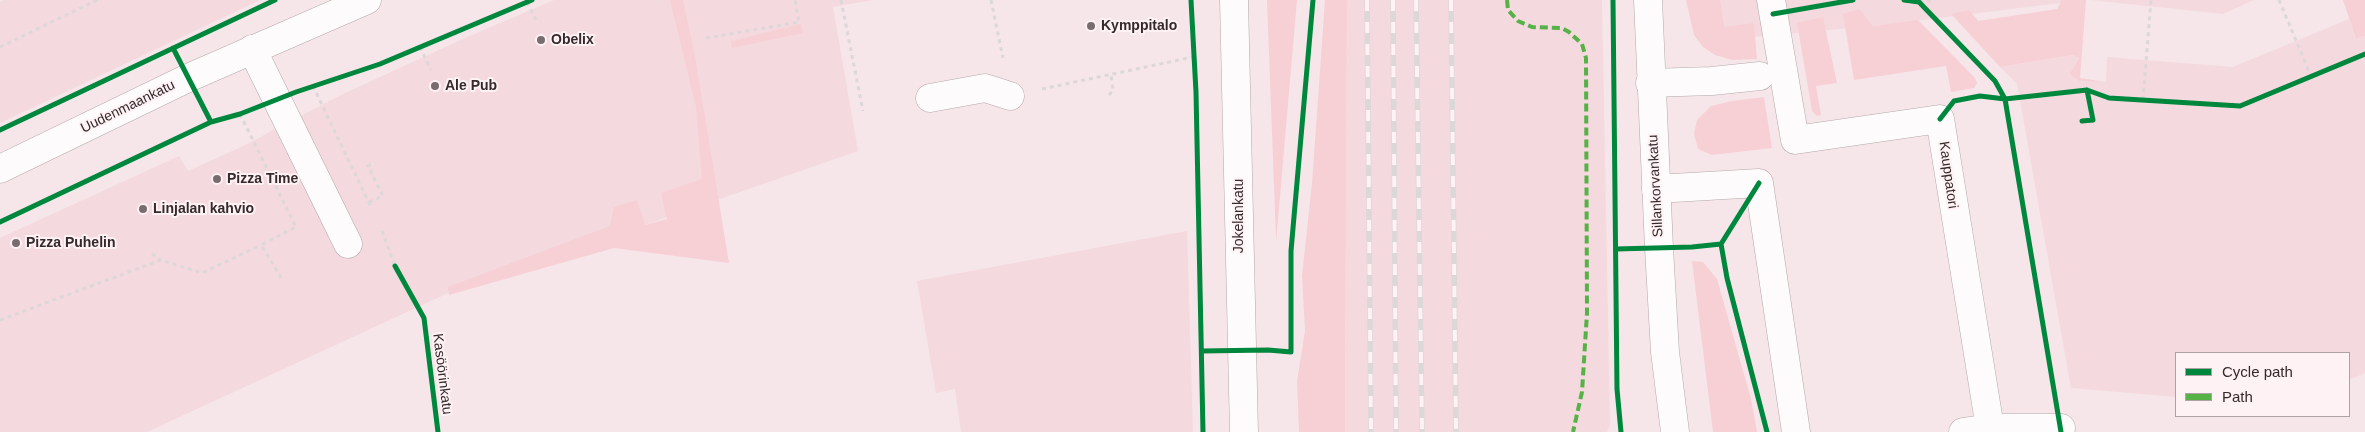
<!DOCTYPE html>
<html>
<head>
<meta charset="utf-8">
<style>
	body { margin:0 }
	#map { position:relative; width:2365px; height:432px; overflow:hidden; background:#f6e6e9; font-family:Arial,sans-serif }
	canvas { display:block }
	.legend { position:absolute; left:2175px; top:352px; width:175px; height:65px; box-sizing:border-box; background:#fef2f4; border:1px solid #ada2a4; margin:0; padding:6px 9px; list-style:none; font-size:15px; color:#342a2c }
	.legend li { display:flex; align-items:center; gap:10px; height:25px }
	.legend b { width:25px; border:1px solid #ada2a4 }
</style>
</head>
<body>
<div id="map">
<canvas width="2365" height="432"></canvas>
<ul class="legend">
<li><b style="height:6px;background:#00873e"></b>Cycle path</li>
<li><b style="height:6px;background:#56b246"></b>Path</li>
</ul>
</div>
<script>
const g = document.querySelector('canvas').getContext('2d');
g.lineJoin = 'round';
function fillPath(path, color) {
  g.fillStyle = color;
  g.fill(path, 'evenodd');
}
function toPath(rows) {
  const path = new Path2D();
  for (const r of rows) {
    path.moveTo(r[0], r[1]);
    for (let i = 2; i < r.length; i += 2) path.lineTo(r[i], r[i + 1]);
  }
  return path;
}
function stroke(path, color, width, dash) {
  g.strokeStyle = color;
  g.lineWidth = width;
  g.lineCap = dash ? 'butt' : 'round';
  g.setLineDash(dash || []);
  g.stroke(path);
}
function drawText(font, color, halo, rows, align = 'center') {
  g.font = font + ' Arial,sans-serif';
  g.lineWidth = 4;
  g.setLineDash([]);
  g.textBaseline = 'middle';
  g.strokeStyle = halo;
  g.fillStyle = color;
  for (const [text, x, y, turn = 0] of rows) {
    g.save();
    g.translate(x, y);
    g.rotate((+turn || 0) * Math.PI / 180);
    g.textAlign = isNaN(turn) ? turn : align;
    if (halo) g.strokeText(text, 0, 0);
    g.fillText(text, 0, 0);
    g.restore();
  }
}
const built = toPath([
	[4,0,260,0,0,123,0,2],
	[554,0,873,0,833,7,858,151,446,294,147,432,0,432,0,238,179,156,188,171,239,148,343,94,465,38],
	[1347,0,1602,0,1610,425,1607,432,1345,432],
	[1701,0,2085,0,1873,26,1730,39],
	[2091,0,2254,0,2223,14],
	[2349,19,2356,39,2365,36,2365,373,2349,380,2349,353,2176,353,2176,397,2071,388,2017,84,2000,67,2073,55,2079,57,2069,74,2079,81,2106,82,2107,57,2233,67],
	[1187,231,1193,432,961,432,955,389,936,393,917,281]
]);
const green = toPath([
	[670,0,683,0,695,56,729,263,614,248,449,295,448,287,610,226,614,207,637,200,645,225,667,219,661,193,702,179,696,107],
	[1267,0,1297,0,1276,243,1276,240],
	[1325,0,1347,0,1345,432,1299,432,1297,381,1305,331,1302,276,1312,183],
	[1686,0,1720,0,1724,27,1754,23,1757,59,1732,60,1715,55,1703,47,1694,35],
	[2062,0,2086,0,2080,78,2106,82,2079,81,2069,74,2079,58,2073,55,2000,67,1952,15,1954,13,1969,10,1978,21,2057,9],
	[2343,0,2365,0,2365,36,2356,39],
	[1859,9,1873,26,1918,20,1975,78,1977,83,1974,88,1951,92,1946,66,1854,80,1843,14],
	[1823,17,1837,83,1816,86,1821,115,1817,116,1812,111,1797,23],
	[801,24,803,33,732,48,731,41],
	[1764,97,1772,148,1712,155,1698,149,1694,134,1697,120,1711,106,1732,101],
	[1692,261,1703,262,1717,279,1751,399,1757,432,1713,432]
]);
const path = toPath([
	[841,0,863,111],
	[991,0,1003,58],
	[2279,0,2311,76],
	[527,2,536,20],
	[1919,2,1935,0],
	[706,38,799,22,795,0],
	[0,47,97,0],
	[420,47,431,70],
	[313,86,371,207],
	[1042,89,1193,57],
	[1109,95,1113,90,1111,75],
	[2143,100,2151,0],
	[240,114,296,227,261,245,282,279],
	[369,202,383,196,368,166,375,163],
	[382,231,395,266],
	[152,254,161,260],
	[0,320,161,260,202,273,261,245]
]);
const minor = toPath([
	[1234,0,1244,432],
	[1771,0,1795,140,1940,119,1990,428,1963,432],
	[252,49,348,244],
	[1650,83,1712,81,1760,76],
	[930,98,985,88,1010,96],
	[1656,189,1759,183,1796,432],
	[1990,428,2061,428]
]);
const major = toPath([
	[1648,0,1659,248,1665,352,1675,432],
	[0,169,188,78,367,0]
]);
const rail = toPath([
	[1367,0,1371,432],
	[1393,0,1396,432],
	[1416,0,1422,432],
	[1451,0,1456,432]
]);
const quiet = toPath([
	[1507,0,1508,10,1518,21,1532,27,1562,28,1569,32,1582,44,1586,58,1587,313,1582,392,1573,432]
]);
const cycleway = toPath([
	[1191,0,1196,92,1203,432],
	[1613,0,1617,389,1621,432],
	[1904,0,1919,2,1995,81,2005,99,2061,432],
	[1773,14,1853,0],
	[173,48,211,122],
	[2087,90,2109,98,2240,106,2365,54],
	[1940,119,1954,101,1980,96,2005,99,2087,90,2093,120,2082,121],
	[0,130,275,0],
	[0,222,211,122,240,114,296,92,380,64,532,0],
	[1721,244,1759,183],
	[1616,249,1692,247,1721,244,1727,278,1767,432],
	[395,266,424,318,438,432],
	[1202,351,1268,350,1291,352,1291,251,1313,0]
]);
const markers = [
	[1091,26,5,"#786c6e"],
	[541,40,5,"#786c6e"],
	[435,86,5,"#786c6e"],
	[217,179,5,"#786c6e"],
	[143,209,5,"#786c6e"],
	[16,243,5,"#786c6e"]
];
const poiNames = [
	["Kymppitalo",1101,26],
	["Obelix",551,40],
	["Ale Pub",445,86],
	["Pizza Time",227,179],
	["Linjalan kahvio",153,209],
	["Pizza Puhelin",26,243]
];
const streetNames = [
	["Uudenmaankatu",128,107,-26],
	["Kauppatori",1948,175,82],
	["Sillankorvankatu",1656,186,-93],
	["Jokelankatu",1239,216,-90],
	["Kasöörinkatu",442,374,83]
];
fillPath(built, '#f4d9de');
fillPath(green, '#f7d0d6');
stroke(minor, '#b3a8aa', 29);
stroke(major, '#b3a8aa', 29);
stroke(path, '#dcd8d9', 3, [4, 4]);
stroke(minor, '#fefbfc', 28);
stroke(major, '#fefbfc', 28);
stroke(rail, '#dcd8d8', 5.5);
stroke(rail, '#fef2f4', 4, [11]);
stroke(quiet, '#56b246', 4, [8, 4]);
stroke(cycleway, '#00873e', 5);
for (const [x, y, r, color] of markers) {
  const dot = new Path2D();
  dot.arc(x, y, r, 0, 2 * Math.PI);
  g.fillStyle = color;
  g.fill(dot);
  stroke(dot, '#fef2f4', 2);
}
drawText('bold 14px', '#342a2c', '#fef2f4', poiNames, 'left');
drawText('14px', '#342a2c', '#fef2f4', streetNames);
</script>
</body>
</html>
